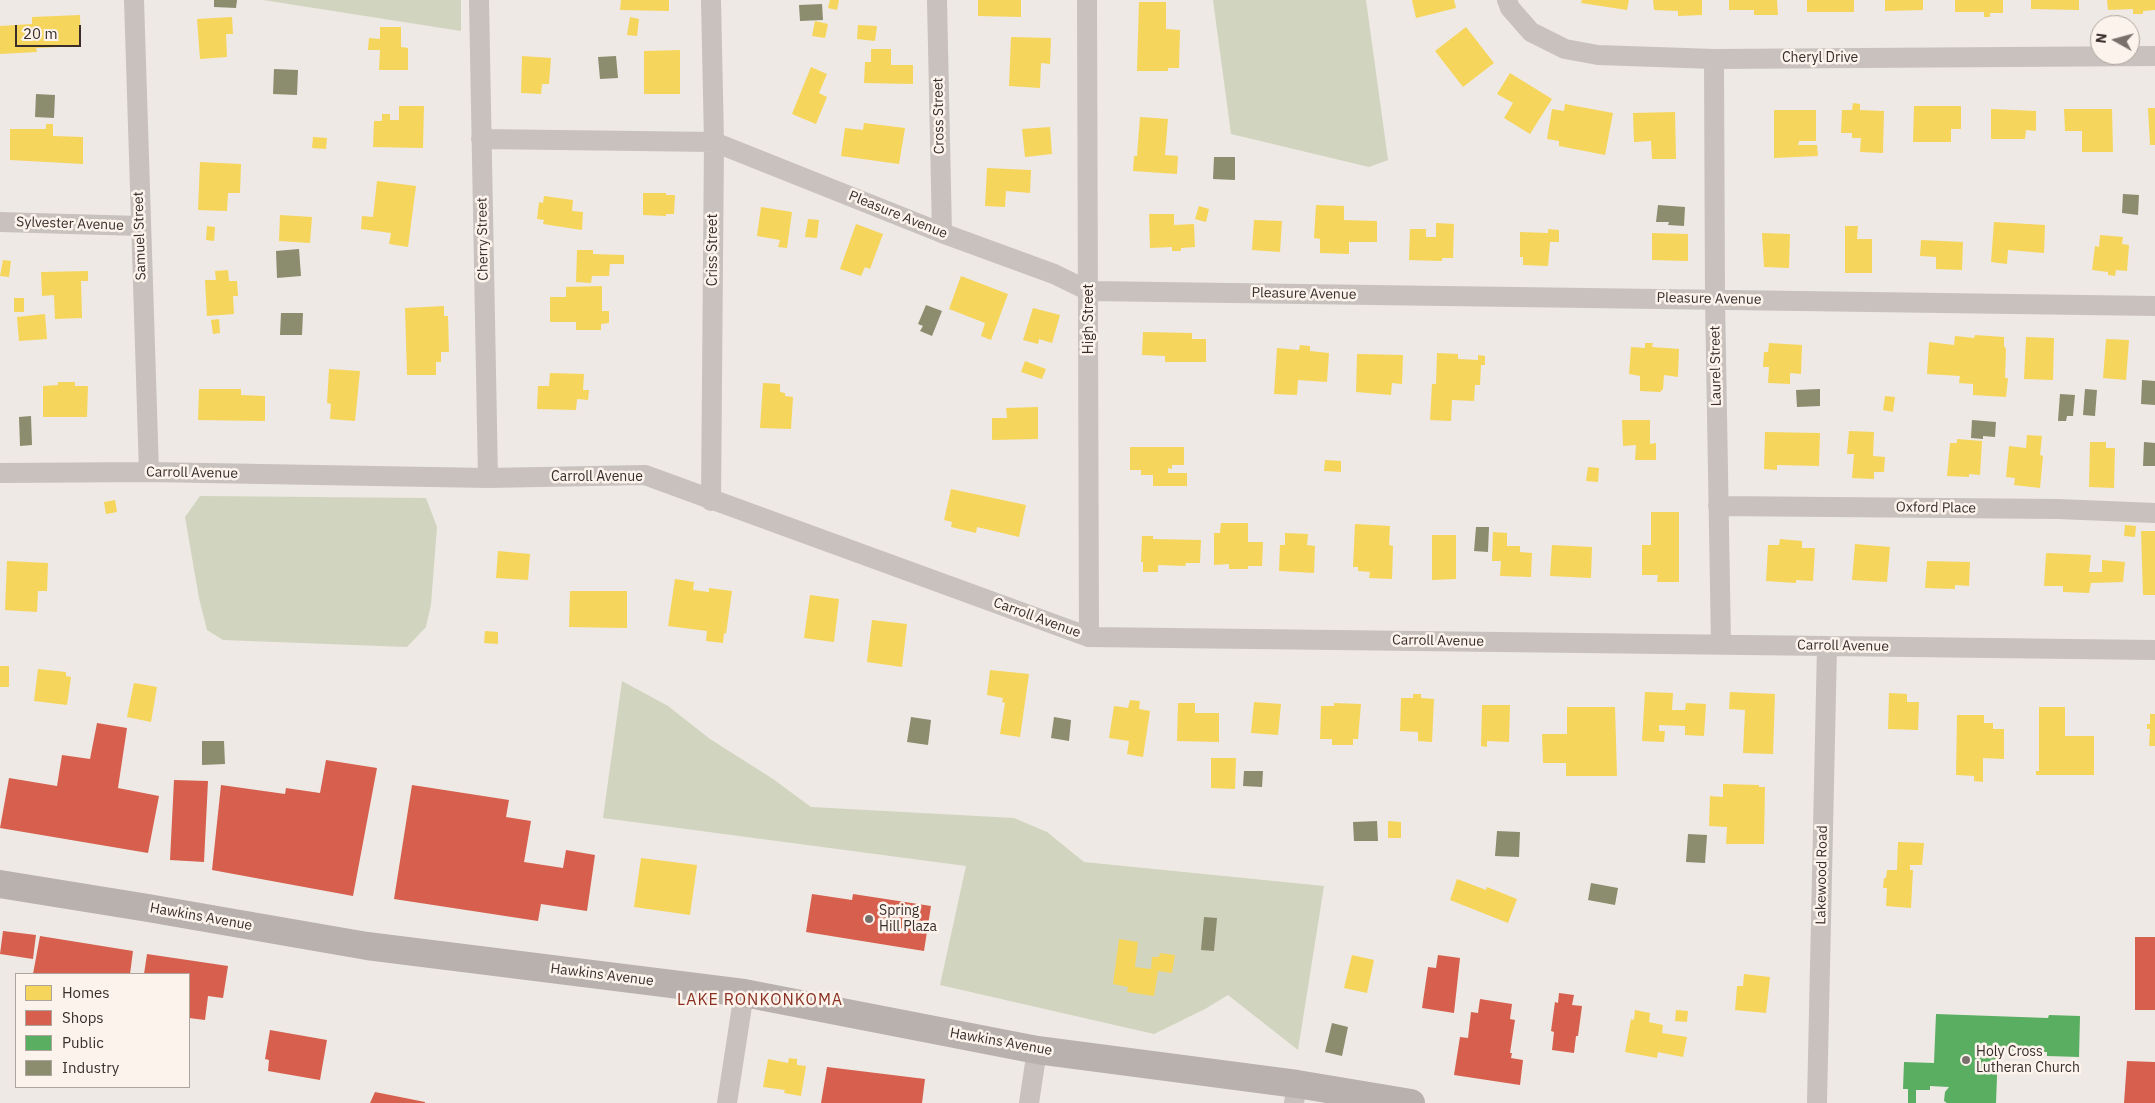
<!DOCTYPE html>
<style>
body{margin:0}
#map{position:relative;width:2155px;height:1103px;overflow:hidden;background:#eee9e4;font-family:"IBM Plex Sans",sans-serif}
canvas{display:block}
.legend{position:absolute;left:15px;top:973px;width:175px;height:115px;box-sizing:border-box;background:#fbf3ec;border:1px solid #aea49e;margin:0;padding:6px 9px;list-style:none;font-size:15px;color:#3a2d2a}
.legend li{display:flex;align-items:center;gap:10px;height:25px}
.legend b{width:25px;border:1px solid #aea49e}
.north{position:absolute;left:2090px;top:15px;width:50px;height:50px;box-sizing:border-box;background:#fbf3ec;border:1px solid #aea49e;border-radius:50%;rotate:277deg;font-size:14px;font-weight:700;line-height:20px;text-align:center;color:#3a2d2a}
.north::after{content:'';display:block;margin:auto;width:18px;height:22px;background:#796f6b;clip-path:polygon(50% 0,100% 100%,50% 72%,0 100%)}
.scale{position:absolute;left:15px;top:25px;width:66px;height:22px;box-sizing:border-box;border:2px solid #3a2d2a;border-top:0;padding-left:6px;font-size:15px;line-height:18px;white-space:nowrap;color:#3a2d2a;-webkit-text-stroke:4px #fbf3ec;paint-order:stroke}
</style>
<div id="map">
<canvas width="2155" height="1103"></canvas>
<ul class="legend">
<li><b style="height:14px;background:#f6d55c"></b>Homes</li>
<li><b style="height:14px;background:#d6604d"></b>Shops</li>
<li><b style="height:14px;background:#5aae61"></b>Public</li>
<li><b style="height:14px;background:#8c8c6e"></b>Industry</li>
</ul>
<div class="north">N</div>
<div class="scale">20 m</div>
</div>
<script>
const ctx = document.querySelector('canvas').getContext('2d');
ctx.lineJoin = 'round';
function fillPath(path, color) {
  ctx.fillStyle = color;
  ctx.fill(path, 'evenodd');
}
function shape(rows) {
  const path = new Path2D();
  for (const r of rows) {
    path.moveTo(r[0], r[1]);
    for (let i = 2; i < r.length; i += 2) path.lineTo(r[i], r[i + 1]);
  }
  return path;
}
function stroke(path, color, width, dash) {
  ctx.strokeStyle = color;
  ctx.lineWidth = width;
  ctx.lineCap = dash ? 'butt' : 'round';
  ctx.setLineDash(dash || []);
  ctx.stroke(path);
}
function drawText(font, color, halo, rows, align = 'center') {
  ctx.font = font + ' "IBM Plex Sans",sans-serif';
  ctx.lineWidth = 5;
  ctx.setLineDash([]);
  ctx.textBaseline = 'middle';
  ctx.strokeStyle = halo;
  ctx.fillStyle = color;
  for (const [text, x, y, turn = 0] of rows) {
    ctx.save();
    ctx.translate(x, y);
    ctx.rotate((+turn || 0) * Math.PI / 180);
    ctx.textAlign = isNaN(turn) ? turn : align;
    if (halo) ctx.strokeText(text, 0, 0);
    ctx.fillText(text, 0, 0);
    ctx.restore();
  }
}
const green = shape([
 [263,0,461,0,461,31],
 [1213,0,1366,0,1388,160,1369,167,1231,134],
 [200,496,426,498,437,527,431,604,426,627,407,647,223,640,207,630,199,598,185,517],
 [622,681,668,706,710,739,773,779,811,807,1014,818,1047,832,1084,862,1324,886,1298,1050,1228,995,1205,1009,1154,1034,940,985,966,866,603,818]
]);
const homes = shape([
 [621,0,669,0,669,11,620,10],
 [830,0,839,0,837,10,828,8],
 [978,0,1021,0,1021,17,978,16],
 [1412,0,1454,0,1456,8,1416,18],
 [1582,0,1629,0,1627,10,1581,3],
 [1653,0,1702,0,1702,15,1678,16,1678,11,1654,10],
 [1729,0,1777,0,1778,15,1754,15,1754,10,1729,10],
 [1807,0,1854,0,1854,12,1807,12],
 [1885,0,1923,0,1923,10,1885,11],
 [1955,0,2003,0,2003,13,1990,13,1990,17,1984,17,1984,12,1955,12],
 [2031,0,2079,0,2079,10,2031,9],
 [2107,0,2155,0,2155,10,2143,11,2143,14,2133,14,2133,9,2108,10],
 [1139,2,1166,2,1166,29,1180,30,1179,68,1168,68,1168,71,1137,71],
 [80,15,81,46,36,48,37,52,0,54,0,26,32,24,32,17],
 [232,17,233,34,226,34,227,57,200,59,197,19],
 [630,17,639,19,637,36,627,35],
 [815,21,828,24,825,38,812,36],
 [858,25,877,26,875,41,857,39],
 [380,27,401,27,401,47,408,48,408,70,379,70,380,50,368,50,369,38,380,39],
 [1466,27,1494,63,1463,87,1435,51],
 [1011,37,1051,38,1050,64,1041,63,1040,88,1009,86],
 [871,49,891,49,891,65,913,65,913,84,864,83,865,62,871,62],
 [680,50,680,94,644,94,644,51],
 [522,56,551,58,549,84,542,84,541,94,521,93],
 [811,67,827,74,819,93,827,97,816,124,792,114],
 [1510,73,1552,99,1530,134,1504,118,1513,103,1497,94],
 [1853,103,1860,104,1860,110,1884,111,1883,153,1860,152,1861,138,1852,138,1852,133,1841,133,1842,110,1852,110],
 [1565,104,1613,113,1605,155,1559,146,1559,141,1547,139,1552,109,1564,111],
 [399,106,424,106,423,148,373,147,374,121,382,121,382,114,390,114,390,120,399,120],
 [1914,106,1961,106,1961,129,1951,129,1951,142,1913,142],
 [2148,108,2155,108,2155,145,2150,145],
 [1991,109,2036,111,2036,131,2026,130,2025,139,1991,139],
 [2064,109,2112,109,2113,152,2082,152,2082,131,2065,131],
 [1774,110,1816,110,1816,141,1799,141,1798,145,1817,145,1818,156,1774,158],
 [1675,112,1676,159,1652,159,1651,141,1634,142,1633,113],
 [1140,117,1168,119,1165,155,1178,156,1177,174,1133,171,1134,156,1137,156],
 [864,123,905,128,899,164,841,156,845,128,863,130],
 [46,124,53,124,53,136,83,137,83,164,10,160,10,129,46,129],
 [1050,127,1052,154,1025,157,1022,129],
 [313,137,327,138,326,149,312,148],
 [200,162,241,164,240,193,228,193,227,211,198,210],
 [987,168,1031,170,1030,193,1006,191,1005,207,985,206],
 [377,181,416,186,408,247,389,244,391,233,361,229,362,216,373,217],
 [643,193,666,193,666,195,675,195,674,214,666,214,666,216,643,215],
 [544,196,573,200,572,211,583,212,582,230,543,224,544,220,537,219,539,202,543,203],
 [1316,205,1344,206,1344,220,1377,221,1377,242,1349,242,1349,254,1320,253,1320,239,1314,238],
 [1199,206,1209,209,1206,222,1195,219],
 [761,207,792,212,787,248,778,247,780,240,757,236],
 [1149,214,1174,214,1174,225,1194,224,1195,247,1181,248,1181,251,1172,251,1172,247,1150,248],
 [280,215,312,217,310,243,279,241],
 [808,219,819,220,817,238,805,237],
 [1254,220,1282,221,1280,252,1252,250],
 [1994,222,2045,225,2044,253,2008,250,2007,264,1991,262],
 [1436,223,1454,224,1453,258,1442,258,1442,261,1409,260,1410,229,1426,229,1426,237,1436,237],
 [856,224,883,234,870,269,865,267,861,276,840,269],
 [207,226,215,227,214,241,206,240],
 [1845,226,1858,226,1857,239,1872,239,1872,273,1845,273],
 [1548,229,1559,230,1559,242,1550,242,1548,266,1523,265,1523,257,1520,257,1520,232,1548,233],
 [1652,233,1688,234,1688,261,1652,260],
 [1762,233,1790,234,1789,268,1764,267],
 [2100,235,2123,237,2122,244,2129,245,2127,271,2116,270,2115,276,2108,275,2108,272,2092,270,2095,246,2099,247],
 [1921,240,1963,242,1962,270,1936,269,1936,257,1920,256],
 [577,250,593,250,593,254,624,255,624,264,610,264,609,276,592,276,591,283,576,282],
 [3,260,11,261,9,277,0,276],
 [228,270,229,281,237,281,238,296,233,296,234,314,207,316,205,280,216,280,215,271],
 [88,271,88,281,81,281,82,318,55,319,54,295,42,296,41,272],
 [961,276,1008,294,991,340,981,336,985,323,949,309],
 [602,286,602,311,609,311,609,323,601,324,601,330,576,330,576,322,550,322,550,297,566,297,566,287],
 [14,298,24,298,24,312,14,312],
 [444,306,444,316,448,316,449,352,441,352,441,362,436,362,436,375,407,375,405,308],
 [1033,308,1060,315,1052,343,1039,339,1038,344,1023,340],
 [45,314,47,339,19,341,17,317],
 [219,319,220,333,213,334,211,320],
 [1143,332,1192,333,1192,339,1206,339,1206,362,1165,362,1165,356,1142,355],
 [1975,335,2004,337,2004,346,2006,349,2005,378,2008,378,2006,397,1973,395,1973,384,1959,383,1960,376,1927,374,1929,342,1954,345,1955,336,1974,338],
 [2026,337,2054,338,2053,380,2024,379],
 [2106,339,2129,340,2126,380,2103,378],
 [1645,343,1653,343,1652,347,1679,349,1678,377,1664,375,1663,389,1660,392,1640,391,1640,376,1629,374,1631,347,1645,348],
 [1769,343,1802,345,1801,374,1790,373,1790,384,1768,383,1769,367,1763,367,1764,352,1768,352],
 [1300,345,1310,346,1310,351,1329,353,1327,382,1298,380,1297,395,1274,394,1277,348,1299,350],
 [1437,353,1458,354,1458,359,1478,360,1478,355,1485,356,1485,365,1481,365,1480,385,1475,385,1474,401,1452,400,1451,421,1430,420,1432,384,1436,384],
 [1357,354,1403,355,1402,384,1392,383,1391,395,1356,392],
 [1025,361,1046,369,1042,379,1021,372],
 [329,369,360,371,355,421,330,419,331,404,327,403],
 [550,373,584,374,583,390,589,390,588,400,577,399,576,410,537,409,538,386,549,386],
 [58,382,75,382,75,386,88,386,87,417,43,417,43,386,58,385],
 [763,383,780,384,780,392,785,393,785,396,793,397,791,429,760,428],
 [199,389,241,389,241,395,265,396,265,421,198,420],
 [1885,396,1895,397,1893,412,1883,410],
 [1038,407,1038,439,992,440,992,418,1007,418,1006,408],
 [1622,420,1650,420,1650,444,1656,443,1656,460,1635,460,1636,445,1623,446],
 [1849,431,1874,432,1873,456,1885,457,1884,472,1874,472,1874,479,1852,478,1854,454,1847,454],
 [1765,432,1820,433,1819,466,1777,465,1777,470,1764,469],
 [2027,435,2042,436,2040,455,2043,456,2040,488,2014,485,2015,478,2006,477,2009,446,2026,448],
 [1957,439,1982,441,1980,475,1969,474,1969,477,1947,476,1950,443,1957,443],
 [2090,442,2106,442,2106,448,2115,448,2114,488,2089,487],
 [1130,447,1184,447,1184,465,1172,465,1172,469,1168,468,1168,473,1187,473,1187,486,1153,486,1153,475,1141,475,1141,470,1130,470],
 [1325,460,1341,461,1341,472,1324,471],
 [1588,467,1599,468,1598,482,1586,481],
 [951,489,1026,505,1019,537,977,527,976,533,951,527,952,522,944,520],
 [115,500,117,512,106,514,104,502],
 [1651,512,1679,512,1679,582,1657,582,1658,575,1642,575,1642,545,1651,545],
 [1221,523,1248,523,1248,542,1263,542,1262,566,1248,566,1248,569,1229,569,1229,564,1214,565,1214,533,1220,533],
 [1355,524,1390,526,1389,545,1393,546,1392,579,1369,578,1370,572,1358,571,1358,567,1353,567],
 [2125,525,2136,526,2135,537,2124,536],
 [2141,531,2155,531,2155,595,2143,595],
 [1493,532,1507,533,1507,546,1520,546,1520,552,1532,553,1531,577,1500,576,1501,561,1492,561],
 [1285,533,1308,534,1307,545,1315,546,1314,573,1279,571,1280,545,1285,545],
 [1432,535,1456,535,1456,579,1432,580],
 [1142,536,1153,536,1153,539,1201,540,1200,563,1186,563,1185,566,1158,565,1158,572,1143,572,1143,562,1141,562],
 [1780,539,1802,541,1802,548,1815,548,1813,581,1796,580,1796,583,1766,581,1768,545,1779,545],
 [1855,544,1890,547,1887,582,1852,580],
 [1552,545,1592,547,1591,578,1550,576],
 [498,551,530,554,528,580,496,578],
 [2047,553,2091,555,2089,572,2102,572,2102,560,2125,562,2123,582,2091,583,2089,593,2063,592,2063,586,2044,586,2046,554],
 [7,561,48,563,47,591,38,591,37,612,5,610],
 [1927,561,1970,562,1969,586,1955,585,1955,589,1925,588],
 [675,579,694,582,693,590,709,592,709,588,732,591,726,634,724,633,723,643,706,641,707,631,668,626],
 [570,591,627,591,627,628,569,627],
 [810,595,839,599,834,642,804,638],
 [872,620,907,624,902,667,867,662],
 [485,631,498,632,498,644,484,643],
 [0,666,9,666,9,687,0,687],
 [38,669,66,672,66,676,71,677,67,705,34,701],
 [990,670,1029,674,1020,737,1000,734,1005,703,1002,702,1003,698,987,695],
 [134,683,157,687,151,722,127,717],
 [1645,692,1673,693,1672,710,1685,710,1686,703,1706,704,1704,736,1685,735,1685,726,1659,725,1659,731,1665,731,1664,742,1642,741],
 [1730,692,1775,694,1773,754,1743,753,1745,710,1729,709],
 [1889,693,1907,694,1907,702,1919,702,1918,730,1888,729],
 [1413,694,1421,694,1421,698,1434,699,1432,742,1418,741,1418,732,1400,731,1401,698,1413,698],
 [1130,700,1140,701,1139,709,1150,711,1143,757,1127,754,1129,741,1109,738,1114,706,1128,708],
 [1254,702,1281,704,1278,735,1251,733],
 [1178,703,1195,703,1195,713,1219,713,1219,742,1177,741],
 [1334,703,1361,704,1358,739,1353,739,1353,745,1332,745,1332,739,1320,739,1321,706,1334,706],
 [1482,705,1510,705,1509,742,1487,741,1487,747,1481,746],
 [1567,707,1615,707,1617,776,1566,776,1566,763,1543,763,1542,734,1567,734],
 [2039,707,2065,707,2065,736,2094,736,2094,775,2036,775,2036,771,2039,771],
 [2150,714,2155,714,2155,746,2149,746,2150,729,2147,729,2147,724,2150,724],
 [1957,715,1984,715,1984,723,1993,723,1993,729,2004,729,2004,759,1983,758,1983,782,1974,781,1974,776,1956,775],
 [1211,758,1236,758,1235,789,1211,788],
 [1723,784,1759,785,1759,787,1765,787,1764,844,1726,844,1727,827,1709,826,1710,796,1723,797],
 [1388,821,1401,822,1401,838,1388,838],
 [1898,842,1924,843,1922,865,1910,865,1910,870,1913,870,1911,908,1886,906,1887,888,1883,888,1884,878,1886,878,1887,870,1897,870],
 [641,858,697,865,690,915,634,907],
 [1457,879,1486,890,1487,887,1517,899,1508,923,1450,900],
 [1119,939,1138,942,1135,967,1151,969,1152,957,1159,957,1160,953,1175,955,1172,973,1158,971,1154,996,1127,992,1128,987,1113,984],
 [1352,955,1374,960,1367,993,1344,988],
 [1744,974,1770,977,1766,1013,1735,1010,1737,986,1743,986],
 [1635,1010,1650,1013,1649,1022,1663,1025,1662,1033,1687,1037,1683,1057,1658,1052,1657,1058,1625,1052,1631,1019,1634,1020],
 [1676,1010,1688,1011,1687,1022,1675,1021],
 [789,1058,797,1059,797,1065,806,1066,801,1096,784,1093,785,1090,763,1087,768,1059,788,1063]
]);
const shops = shape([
 [97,723,127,728,118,788,159,796,148,853,0,828,9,778,57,786,62,755,90,759],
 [326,760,377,768,353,896,212,870,221,785,285,794,286,788,320,793],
 [174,780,208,781,204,862,170,860],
 [412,785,509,800,506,817,531,821,524,862,563,868,566,850,595,855,587,911,541,904,538,921,394,899],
 [812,894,852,900,853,894,931,906,924,951,806,932],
 [3,931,36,935,33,959,0,954],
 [40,936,133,951,130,974,33,974],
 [2135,937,2155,937,2155,1010,2135,1010],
 [147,954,228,966,223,998,208,996,205,1020,189,1018,189,974,144,974],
 [1438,955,1460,958,1454,1013,1422,1008,1428,967,1436,968],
 [1559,993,1574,995,1572,1005,1582,1006,1578,1036,1576,1036,1574,1053,1552,1050,1554,1032,1551,1031,1555,1002,1558,1003],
 [1480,999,1512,1004,1510,1019,1515,1020,1510,1053,1512,1053,1511,1058,1523,1060,1520,1085,1454,1075,1460,1037,1468,1038,1471,1012,1478,1013],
 [270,1030,327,1040,320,1080,268,1071,269,1060,265,1059],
 [2127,1061,2155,1062,2155,1103,2124,1103],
 [827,1067,925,1079,922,1103,821,1103],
 [375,1092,425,1102,425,1103,370,1103]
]);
const public = shape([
 [1936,1014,2048,1018,2049,1015,2080,1016,2079,1057,2047,1056,2047,1052,1998,1050,1996,1103,1947,1103,1944,1101,1945,1092,1949,1087,1930,1086,1930,1090,1916,1090,1916,1103,1908,1103,1908,1089,1903,1089,1904,1062,1934,1063]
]);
const industry = shape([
 [214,0,237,0,236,8,214,7],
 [822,4,823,20,800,21,799,5],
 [616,56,618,78,600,79,598,57],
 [274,69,298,70,297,95,273,94],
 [36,94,55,95,54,118,35,117],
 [1214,157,1235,157,1235,180,1213,179],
 [2123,194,2139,195,2138,215,2122,213],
 [1658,205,1685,207,1684,226,1668,225,1669,222,1656,222],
 [299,249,301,276,277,278,276,251],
 [926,305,942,311,932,336,920,331,923,326,918,324],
 [281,313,303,313,302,335,280,335],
 [2142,380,2155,381,2155,405,2141,404],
 [1820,389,1820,406,1797,407,1796,390],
 [2085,389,2097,390,2095,416,2083,415],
 [2060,394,2075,395,2073,416,2067,416,2066,421,2058,421],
 [31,416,32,445,20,446,19,417],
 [1972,420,1996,422,1995,437,1983,436,1983,439,1971,438],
 [2144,442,2155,443,2155,466,2143,466],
 [1476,527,1489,527,1488,552,1474,551],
 [911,717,931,720,928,745,907,742],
 [1054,717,1071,720,1069,741,1051,738],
 [202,741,224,741,225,764,202,765],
 [1244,771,1263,771,1262,787,1243,786],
 [1377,821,1378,841,1354,841,1353,822],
 [1497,831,1520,832,1519,857,1495,856],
 [1688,834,1707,835,1705,863,1686,862],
 [1591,883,1618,888,1615,905,1588,900],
 [1204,917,1217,918,1214,951,1201,950],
 [1332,1023,1348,1027,1342,1056,1325,1052]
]);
const street = shape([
 [134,0,149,472],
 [479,0,488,478],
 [711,0,714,142,711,501],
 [937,0,942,233],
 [1087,0,1089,637],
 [1507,0,1510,8,1531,32,1565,49,1598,55,1714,59,2155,56],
 [1714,59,1715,299,1721,644],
 [481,139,714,142,942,233,1054,274,1089,291,2155,306],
 [0,222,140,226],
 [0,473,149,472,488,478,645,475,1089,637,2155,650],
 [1718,506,2058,509,2155,513],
 [727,1103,744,993],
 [1029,1103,1037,1050],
 [1294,1103,1297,1084],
 [1817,1103,1827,646]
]);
const secondary = shape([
 [0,884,148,908,367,946,744,993,1037,1050,1297,1084,1411,1103]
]);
const markers = [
 [869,919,5,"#796f6b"],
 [1966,1060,5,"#796f6b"]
];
const streetNames = [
 ["Cheryl Drive",1820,58],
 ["Cross Street",939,116,-91],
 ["Pleasure Avenue",898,215,22],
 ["Sylvester Avenue",70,224,2],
 ["Samuel Street",140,236,-92],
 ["Cherry Street",483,239,-91],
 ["Criss Street",713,250,-90],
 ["Pleasure Avenue",1304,294,1],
 ["Pleasure Avenue",1709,299,1],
 ["High Street",1089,319,-90],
 ["Laurel Street",1716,366,-91],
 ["Carroll Avenue",192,473,1],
 ["Carroll Avenue",597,477],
 ["Oxford Place",1936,508,1],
 ["Carroll Avenue",1037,618,20],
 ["Carroll Avenue",1438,641,1],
 ["Carroll Avenue",1843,646,1],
 ["Lakewood Road",1822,875,-89],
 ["Hawkins Avenue",201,917,10],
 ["Hawkins Avenue",602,975,7],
 ["Hawkins Avenue",1001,1042,10]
];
const poiNames = [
 ["Spring",879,911],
 ["Hill Plaza",879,927],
 ["Holy Cross",1976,1052],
 ["Lutheran Church",1976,1068]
];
const quarterNames = [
 ["LAKE RONKONKOMA",760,1000]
];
fillPath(green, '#d1d4be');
fillPath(homes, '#f6d55c');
fillPath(shops, '#d6604d');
fillPath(public, '#5aae61');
fillPath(industry, '#8c8c6e');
stroke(street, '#c8c1bd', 20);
stroke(secondary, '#b8b1ad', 28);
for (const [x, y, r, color] of markers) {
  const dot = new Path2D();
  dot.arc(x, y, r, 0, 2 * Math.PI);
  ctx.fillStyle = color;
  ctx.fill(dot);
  stroke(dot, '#fbf3ec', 2);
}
drawText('14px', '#3a2d2a', '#fbf3ec', streetNames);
drawText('14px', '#3a2d2a', '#fbf3ec', poiNames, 'left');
ctx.letterSpacing = '1px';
drawText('16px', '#8a3022', '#fbf3ec', quarterNames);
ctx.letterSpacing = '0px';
</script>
